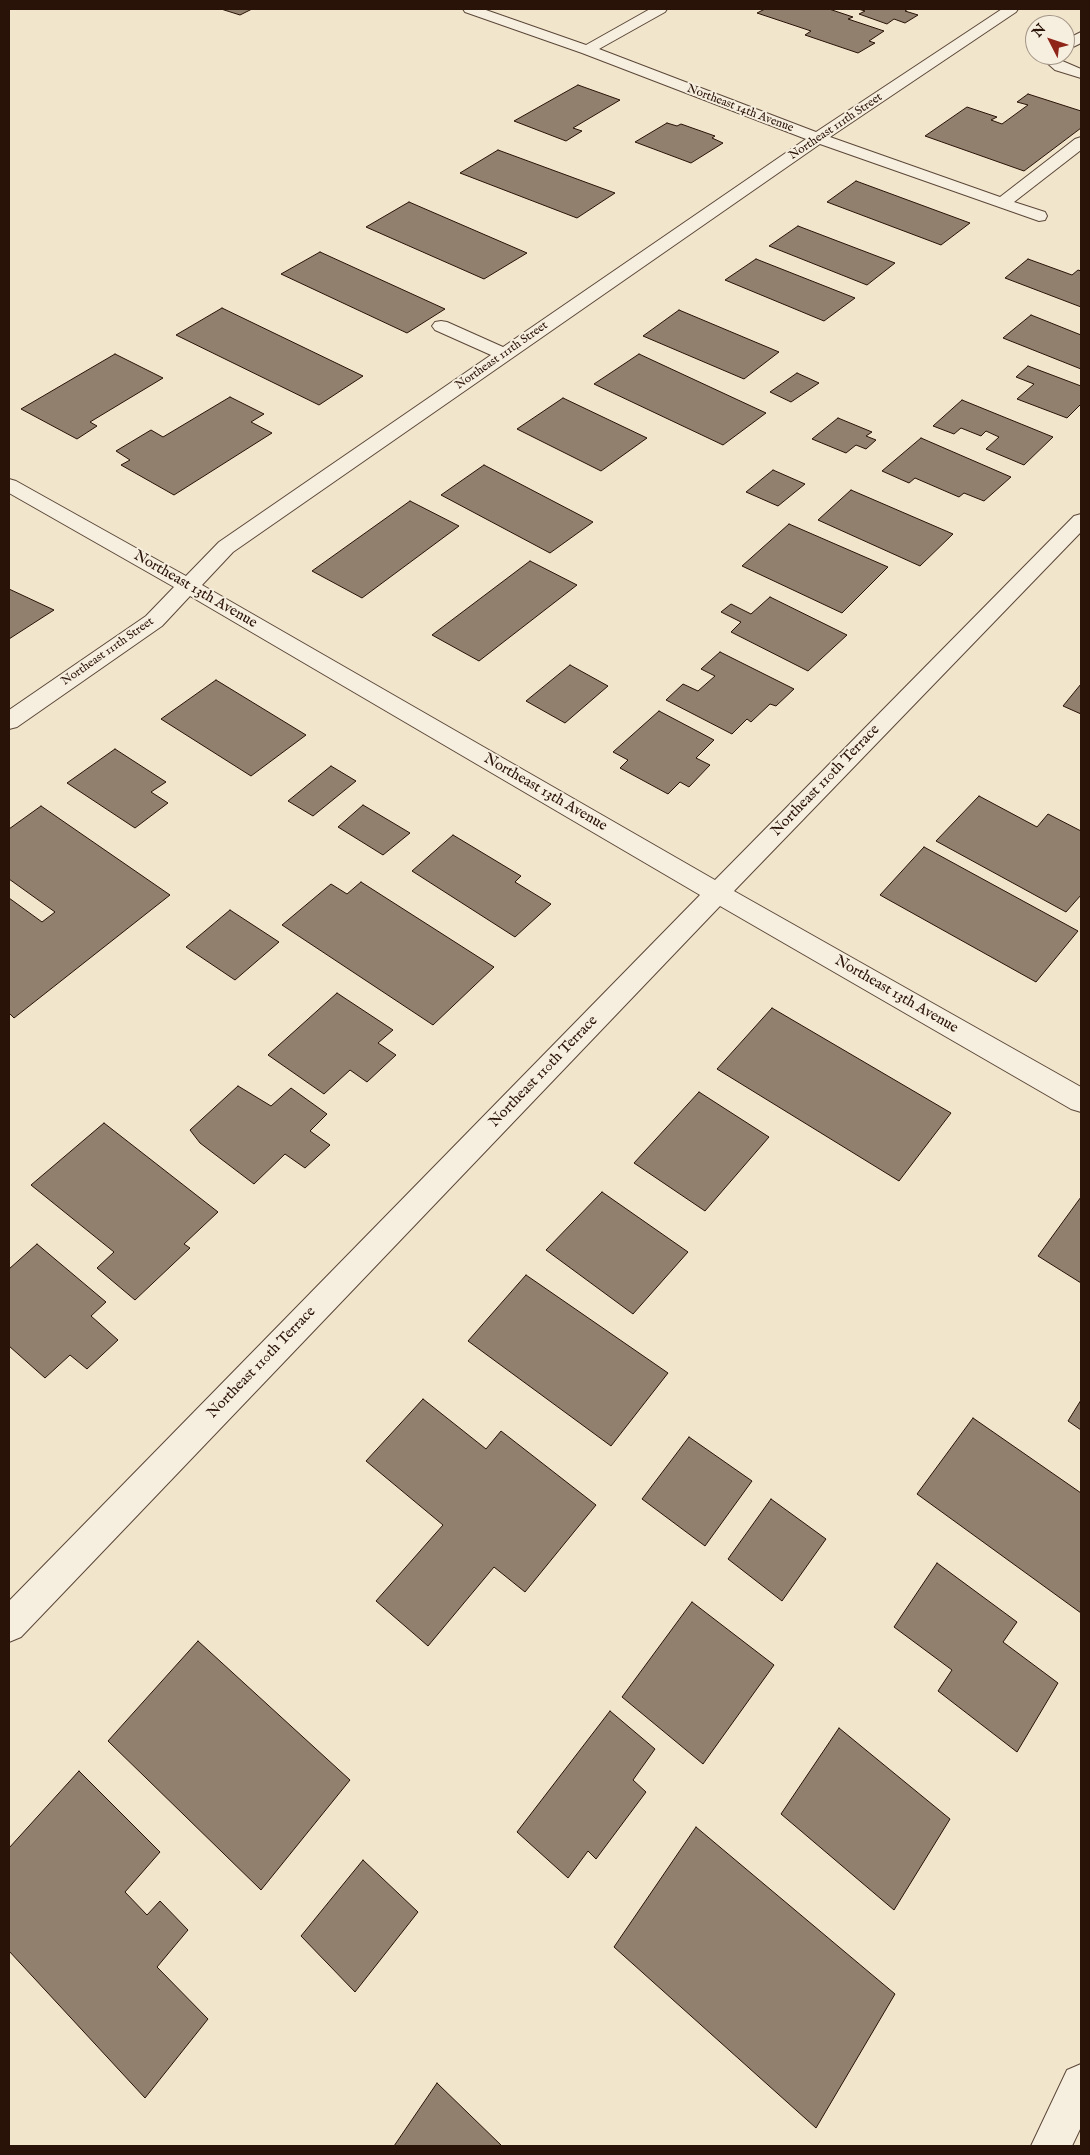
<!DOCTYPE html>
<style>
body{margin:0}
#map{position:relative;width:1090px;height:2155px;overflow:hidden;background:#f1e5cc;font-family:"IM FELL English",serif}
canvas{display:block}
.frame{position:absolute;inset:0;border:10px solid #291207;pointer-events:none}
.north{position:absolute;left:1025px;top:15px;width:50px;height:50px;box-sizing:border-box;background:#f6eede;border:1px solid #a49688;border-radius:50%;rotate:311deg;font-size:14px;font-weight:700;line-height:20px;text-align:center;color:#291207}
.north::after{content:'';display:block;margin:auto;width:18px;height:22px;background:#8f2418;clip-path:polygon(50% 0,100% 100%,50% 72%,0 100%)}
</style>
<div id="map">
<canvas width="1090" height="2155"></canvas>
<div class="frame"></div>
<div class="north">N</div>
</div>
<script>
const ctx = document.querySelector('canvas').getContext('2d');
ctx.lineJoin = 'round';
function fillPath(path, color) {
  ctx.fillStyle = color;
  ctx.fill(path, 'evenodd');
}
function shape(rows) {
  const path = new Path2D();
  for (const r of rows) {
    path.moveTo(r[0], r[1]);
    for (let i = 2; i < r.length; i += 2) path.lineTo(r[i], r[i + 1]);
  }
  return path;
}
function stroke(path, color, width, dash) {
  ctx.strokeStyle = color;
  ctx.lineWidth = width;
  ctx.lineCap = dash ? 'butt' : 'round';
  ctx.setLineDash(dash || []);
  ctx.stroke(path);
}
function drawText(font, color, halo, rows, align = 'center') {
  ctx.font = font + ' "IM FELL English",serif';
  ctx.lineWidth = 4;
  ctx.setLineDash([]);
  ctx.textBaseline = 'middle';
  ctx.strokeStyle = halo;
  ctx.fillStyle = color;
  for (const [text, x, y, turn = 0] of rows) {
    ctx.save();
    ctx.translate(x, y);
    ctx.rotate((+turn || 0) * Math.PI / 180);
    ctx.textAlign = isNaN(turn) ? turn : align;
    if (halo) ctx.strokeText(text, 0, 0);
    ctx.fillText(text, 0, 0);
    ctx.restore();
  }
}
const building = shape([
 [221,9,252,9,240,15,221,9],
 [765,9,829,9,853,17,848,19,884,31,869,41,875,43,858,53,805,35,811,31,757,13,765,9],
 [858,9,908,9,905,11,918,15,905,23,894,19,887,24,859,14,865,11,858,9],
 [578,85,620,100,573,128,582,131,566,141,514,121,578,85],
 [1028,94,1081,111,1081,128,1024,171,925,136,967,107,997,117,991,120,1002,124,1028,105,1017,102,1028,94],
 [667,123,677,126,681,124,715,136,712,138,723,143,691,163,635,142,667,123],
 [498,150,615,193,577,218,460,173,498,150],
 [856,181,970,223,941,245,827,202,856,181],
 [409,202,527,253,484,279,366,227,409,202],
 [798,226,895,263,867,285,769,246,798,226],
 [320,252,445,309,407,333,281,274,320,252],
 [756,259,855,298,824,321,725,280,756,259],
 [1028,259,1072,275,1078,270,1081,271,1081,307,1005,278,1028,259],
 [222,308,363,376,319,405,176,335,222,308],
 [679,310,779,352,744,379,643,336,679,310],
 [1031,315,1081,335,1081,369,1003,338,1031,315],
 [115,354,163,378,90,422,97,426,77,439,21,409,115,354],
 [639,354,766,413,723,445,594,384,639,354],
 [1028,366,1081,386,1081,404,1067,418,1017,399,1034,384,1016,377,1028,366],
 [797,373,819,383,791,402,770,392,797,373],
 [230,397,264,414,251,422,272,433,174,495,121,465,130,460,116,451,151,430,163,437,230,397],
 [563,398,647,438,601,471,517,429,563,398],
 [962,400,1053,437,1024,465,986,449,999,437,986,431,981,436,961,428,954,434,933,426,962,400],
 [838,418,872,432,866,436,876,440,866,449,856,445,846,453,812,439,838,418],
 [921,438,1011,477,984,501,964,493,959,497,915,478,909,483,882,471,921,438],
 [484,465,593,522,550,553,441,495,484,465],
 [773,470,805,484,778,506,746,492,773,470],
 [851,490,953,534,920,566,818,520,851,490],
 [410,501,459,526,362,598,312,571,410,501],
 [789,524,888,567,842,613,742,566,789,524],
 [530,561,577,585,479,661,432,635,530,561],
 [9,589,54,610,9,639,9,589],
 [770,597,847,635,808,671,731,632,741,622,721,612,731,604,751,614,770,597],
 [720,652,794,689,776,706,770,704,751,722,747,719,732,734,666,700,683,684,698,691,715,676,701,669,720,652],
 [570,665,608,686,565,723,526,701,570,665],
 [216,680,306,735,251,776,161,719,216,680],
 [1081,684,1081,714,1063,706,1081,684],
 [659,711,714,740,696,758,710,765,689,787,680,782,668,794,620,768,628,760,613,752,659,711],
 [115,749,166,782,151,792,168,803,135,828,67,783,115,749],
 [331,766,356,781,313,816,288,801,331,766],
 [979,796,1037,827,1048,814,1081,831,1081,895,1066,912,936,841,979,796],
 [363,805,410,833,383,855,338,827,363,805],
 [41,806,170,895,14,1018,9,1013,9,898,42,922,55,912,9,879,9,829,41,806],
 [453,835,521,876,515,882,551,904,515,937,412,871,453,835],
 [924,847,1078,931,1036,982,880,895,924,847],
 [361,882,494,967,433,1025,282,925,331,884,347,894,361,882],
 [230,910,279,942,235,980,186,947,230,910],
 [337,993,393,1030,378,1043,396,1055,367,1082,350,1070,324,1094,268,1055,337,993],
 [772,1008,951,1113,899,1181,717,1069,772,1008],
 [238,1086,271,1106,291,1088,327,1114,310,1131,330,1145,305,1168,285,1154,254,1184,200,1143,190,1130,238,1086],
 [699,1092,769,1137,705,1211,634,1163,699,1092],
 [104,1123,218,1212,184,1244,190,1248,135,1300,97,1268,114,1252,31,1185,104,1123],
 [602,1192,688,1252,633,1314,546,1250,602,1192],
 [1081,1197,1081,1283,1038,1256,1081,1197],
 [37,1244,106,1302,91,1316,118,1340,87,1369,70,1355,45,1378,9,1346,9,1269,37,1244],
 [526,1275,668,1373,611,1446,468,1341,526,1275],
 [423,1399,486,1449,501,1431,596,1505,525,1592,494,1567,428,1646,376,1601,443,1525,366,1461,423,1399],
 [1081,1400,1081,1430,1068,1421,1081,1400],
 [973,1418,1081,1493,1081,1613,917,1494,973,1418],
 [689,1437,752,1481,705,1546,642,1499,689,1437],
 [771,1499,826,1539,782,1601,728,1559,771,1499],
 [937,1563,1017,1622,1003,1642,1058,1683,1017,1752,938,1691,952,1670,894,1627,937,1563],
 [692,1602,774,1665,703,1764,622,1697,692,1602],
 [198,1641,350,1780,261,1890,108,1741,198,1641],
 [610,1711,655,1749,633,1780,646,1792,596,1859,588,1851,568,1878,517,1832,610,1711],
 [839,1728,950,1819,894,1910,781,1814,839,1728],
 [79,1771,160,1852,125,1892,147,1915,160,1901,188,1930,157,1967,208,2019,145,2098,9,1951,9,1848,79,1771],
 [696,1827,895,1994,816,2128,614,1947,696,1827],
 [363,1860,418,1912,355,1992,301,1936,363,1860],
 [437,2083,502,2146,394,2146,437,2083]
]);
const minor = shape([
 [463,9,483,9,586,45,650,9,667,9,665,12,599,49,816,132,1002,9,1018,9,1016,12,830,137,1000,197,1075,139,1081,137,1081,150,1014,202,1045,212,1047,216,1045,220,1039,221,820,144,233,552,202,585,715,880,1074,516,1081,514,1081,532,734,891,1081,1087,1081,1112,1071,1109,720,906,21,1637,9,1642,9,1601,700,895,190,596,162,626,17,727,9,729,9,710,146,616,174,587,9,493,9,479,16,481,186,576,219,542,491,355,435,330,432,326,435,322,441,321,447,322,503,347,806,139,582,53,465,12,463,9],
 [1081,32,1081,43,1065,51,1065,40,1081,32],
 [1046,55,1061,55,1060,60,1081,69,1081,78,1055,70,1046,62,1046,55],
 [1081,2064,1081,2127,1072,2146,1031,2146,1067,2070,1081,2064]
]);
const farStreetnames = [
 ["Northeast 14th Avenue",740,109,21],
 ["Northeast 111th Street",836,127,-34],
 ["Northeast 111th Street",502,356,-35],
 ["Northeast 111th Street",108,652,-35]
];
const streetNames = [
 ["Northeast 13th Avenue",195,590,30],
 ["Northeast 110th Terrace",826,781,-46],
 ["Northeast 13th Avenue",545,793,30],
 ["Northeast 13th Avenue",896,995,30],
 ["Northeast 110th Terrace",544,1072,-46],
 ["Northeast 110th Terrace",262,1363,-46]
];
fillPath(building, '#91806d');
stroke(building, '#291207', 1);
stroke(minor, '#5b4738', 2);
fillPath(minor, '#f6eede');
drawText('12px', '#291207', '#f6eede', farStreetnames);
drawText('15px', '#291207', '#f6eede', streetNames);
</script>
